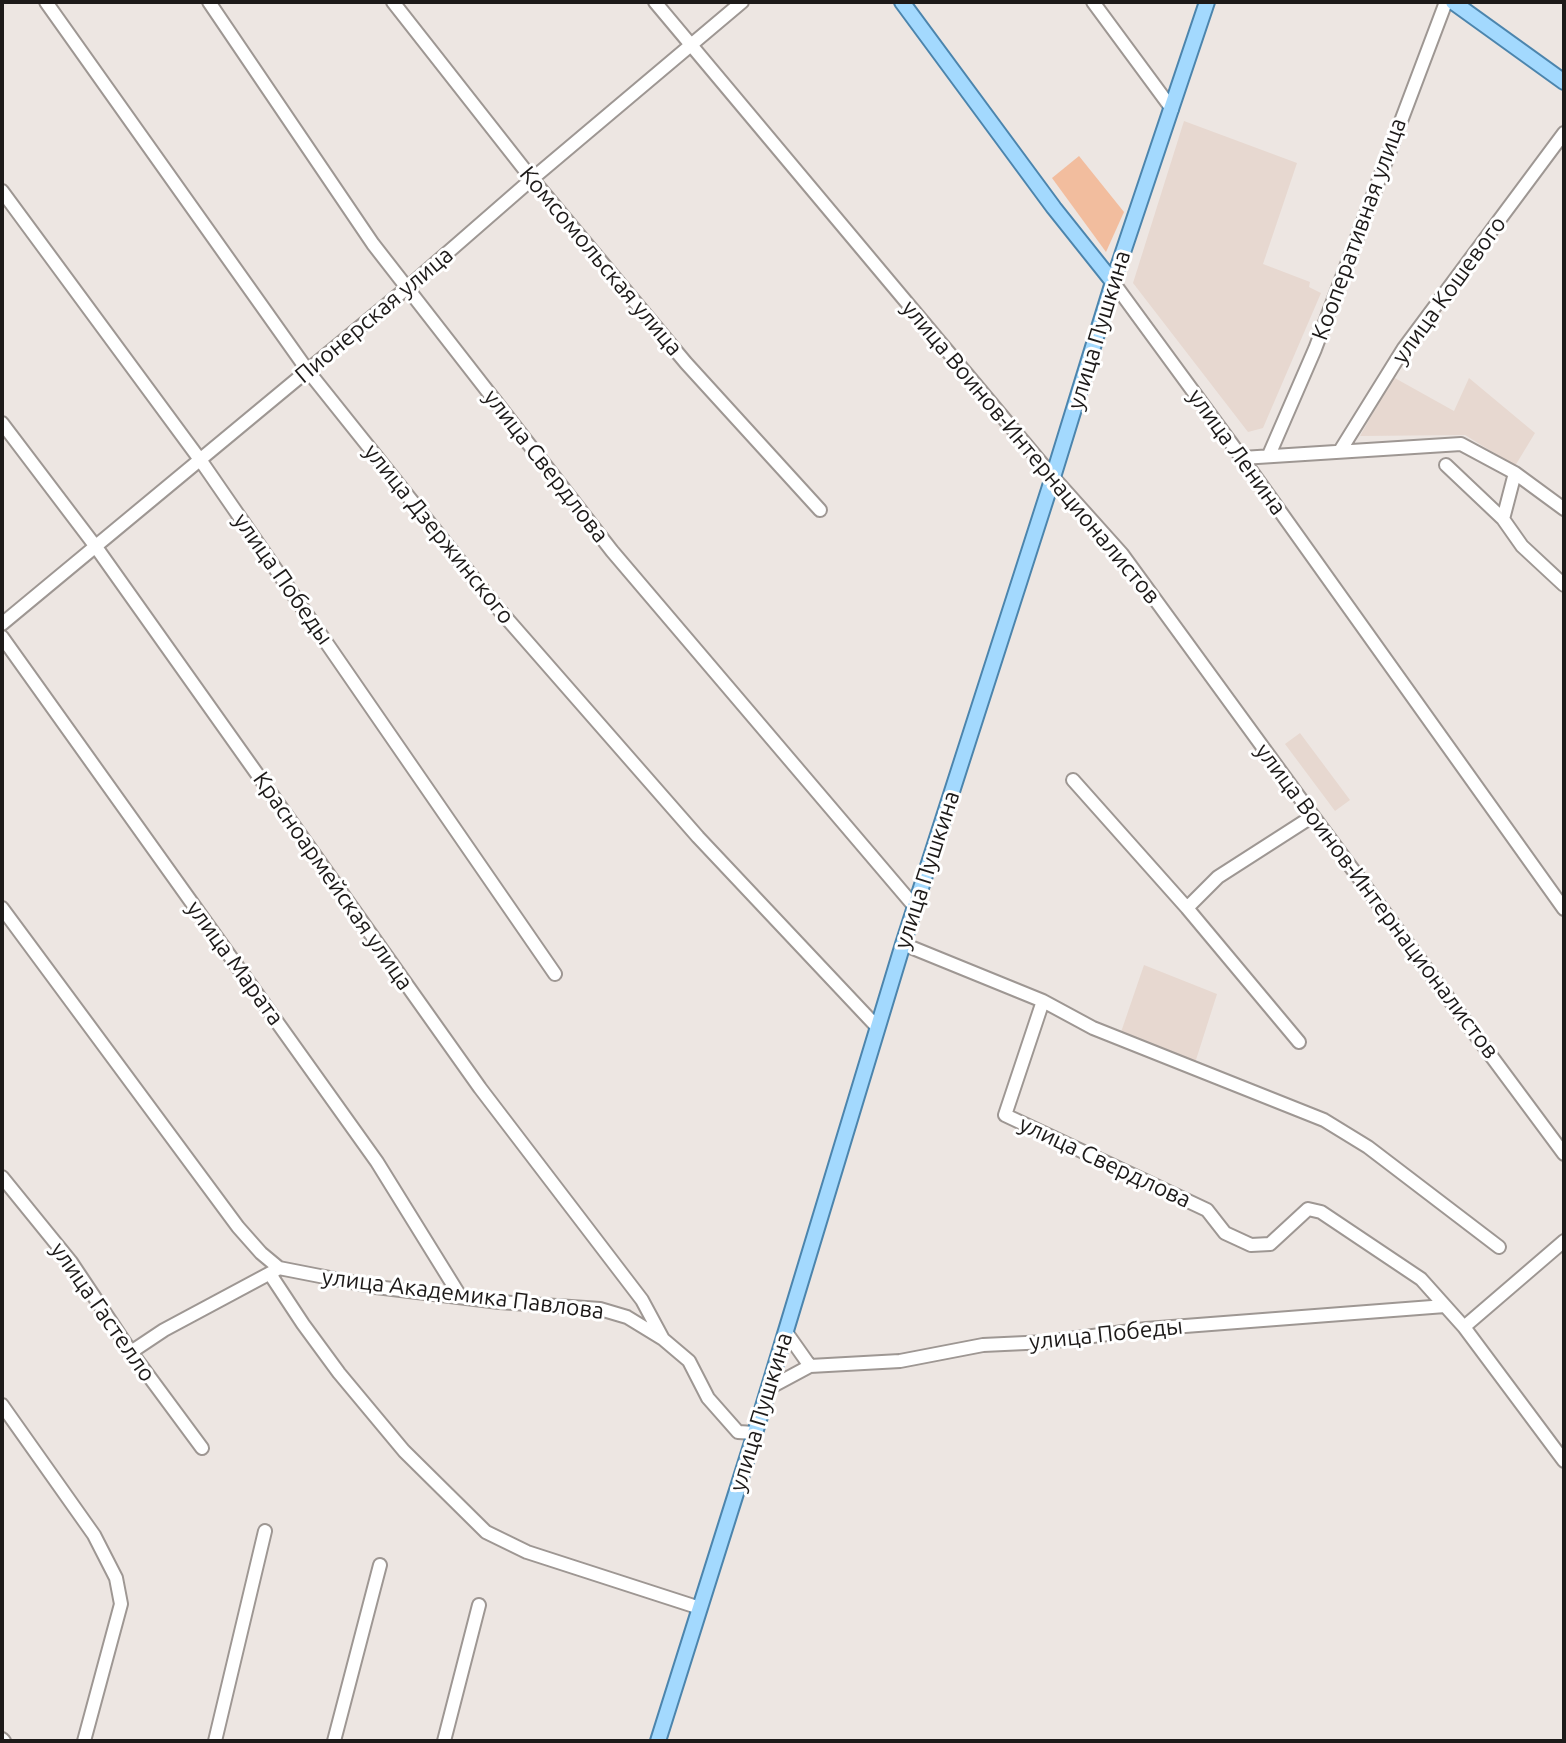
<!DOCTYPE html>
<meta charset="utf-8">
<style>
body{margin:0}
#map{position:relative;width:1566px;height:1743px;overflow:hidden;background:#ede6e2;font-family:Ubuntu,sans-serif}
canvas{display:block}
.frame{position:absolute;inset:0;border:4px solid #1d1a19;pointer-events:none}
</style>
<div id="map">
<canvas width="1566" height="1743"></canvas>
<div class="frame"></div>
</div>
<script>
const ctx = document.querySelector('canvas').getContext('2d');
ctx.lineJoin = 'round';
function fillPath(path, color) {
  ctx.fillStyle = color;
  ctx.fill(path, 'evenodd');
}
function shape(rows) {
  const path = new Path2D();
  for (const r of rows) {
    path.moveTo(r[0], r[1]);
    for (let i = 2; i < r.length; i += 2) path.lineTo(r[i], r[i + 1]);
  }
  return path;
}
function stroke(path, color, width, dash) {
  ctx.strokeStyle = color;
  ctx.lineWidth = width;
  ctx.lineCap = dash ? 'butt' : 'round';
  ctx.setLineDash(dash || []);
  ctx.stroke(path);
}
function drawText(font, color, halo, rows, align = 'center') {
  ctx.font = font + ' Ubuntu,sans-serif';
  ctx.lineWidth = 6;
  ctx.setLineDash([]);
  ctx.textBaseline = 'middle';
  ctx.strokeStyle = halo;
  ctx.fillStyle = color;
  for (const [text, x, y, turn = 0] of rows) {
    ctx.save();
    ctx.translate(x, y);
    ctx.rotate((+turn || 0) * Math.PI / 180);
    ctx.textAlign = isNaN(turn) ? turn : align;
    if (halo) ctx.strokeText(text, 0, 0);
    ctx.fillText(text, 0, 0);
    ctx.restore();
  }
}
const built = shape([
 [1184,121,1297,163,1263,264,1310,282,1309,287,1321,293,1263,428,1248,432,1133,283],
 [1393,377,1454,411,1469,378,1535,433,1515,466,1465,435,1360,436],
 [1300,733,1350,800,1335,811,1285,744],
 [1144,965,1217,994,1195,1063,1120,1035]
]);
const green = shape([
 [1079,156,1124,212,1106,252,1052,178]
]);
const minor = shape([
 [46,2,308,371,495,605,698,837,878,1028],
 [209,2,373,244,612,551,915,907],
 [393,2,532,179,686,363,820,510],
 [655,2,1053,477,1122,554,1313,816,1564,1154],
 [1093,2,1172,109],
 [2,191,201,461,555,974],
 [1113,282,1242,458,1564,909],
 [2,423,96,547,480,1088,642,1300,663,1339],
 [1340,451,1404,348,1564,133],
 [1269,455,1315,349,1446,2],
 [1242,458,1461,444,1515,473,1564,509],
 [1446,465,1503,519,1522,546,1564,585],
 [1503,519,1515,473],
 [2,624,407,288,532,179,742,2],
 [2,637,377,1162,460,1296],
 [1073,780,1187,908,1299,1042],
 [2,908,238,1227,261,1253,279,1268,376,1287,499,1302,600,1309,627,1317,663,1339,689,1361,708,1398,738,1432,755,1433],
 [1187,908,1218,877,1313,816],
 [903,944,1043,1001,1093,1028,1324,1120,1368,1147,1499,1247],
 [1043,1001,1005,1115,1207,1210,1225,1233,1251,1245,1270,1244,1308,1209,1321,1212,1421,1279,1464,1327],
 [2,1177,71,1262,131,1352,202,1448],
 [1564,1241,1464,1327,1564,1461],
 [270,1274,303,1324,339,1373,404,1451,486,1532,527,1552,700,1608],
 [786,1332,810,1366,900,1361,983,1345,1047,1342,1146,1329,1445,1306],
 [131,1352,164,1330,276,1270],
 [769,1388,810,1366],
 [2,1405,94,1535,116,1578,121,1604,84,1741],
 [2,1739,4,1741],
 [215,1741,265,1531],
 [334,1741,380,1565],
 [444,1741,479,1605]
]);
const major = shape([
 [902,2,1054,208,1113,282],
 [1453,2,1564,82],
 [658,1741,755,1433,903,944,1053,477,1113,282,1207,2]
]);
const streetNames = [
 ["Кооперативная улица",1359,229,-70],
 ["Комсомольская улица",601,261,50],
 ["улица Кошевого",1449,290,-54],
 ["Пионерская улица",374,315,-40],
 ["улица Пушкина",1099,330,-73],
 ["улица Воинов-Интернационалистов",1031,452,50],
 ["улица Ленина",1237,452,54],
 ["улица Свердлова",546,466,52],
 ["улица Дзержинского",439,534,51],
 ["улица Победы",283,579,55],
 ["улица Пушкина",927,870,-72],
 ["Красноармейская улица",333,881,55],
 ["улица Воинов-Интернационалистов",1377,901,53],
 ["улица Марата",235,963,54],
 ["улица Свердлова",1105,1162,25],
 ["улица Академика Павлова",463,1294,7],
 ["улица Гастелло",103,1312,55],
 ["улица Победы",1106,1334,-6],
 ["улица Пушкина",761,1412,-73]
];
fillPath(built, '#e7d8d0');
fillPath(green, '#f2bd9e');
stroke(minor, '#9e9793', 16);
stroke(major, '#4c85ad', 18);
stroke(minor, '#fff', 12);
stroke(major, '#a3d9fe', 14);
drawText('23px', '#1d1a19', '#fff', streetNames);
</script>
